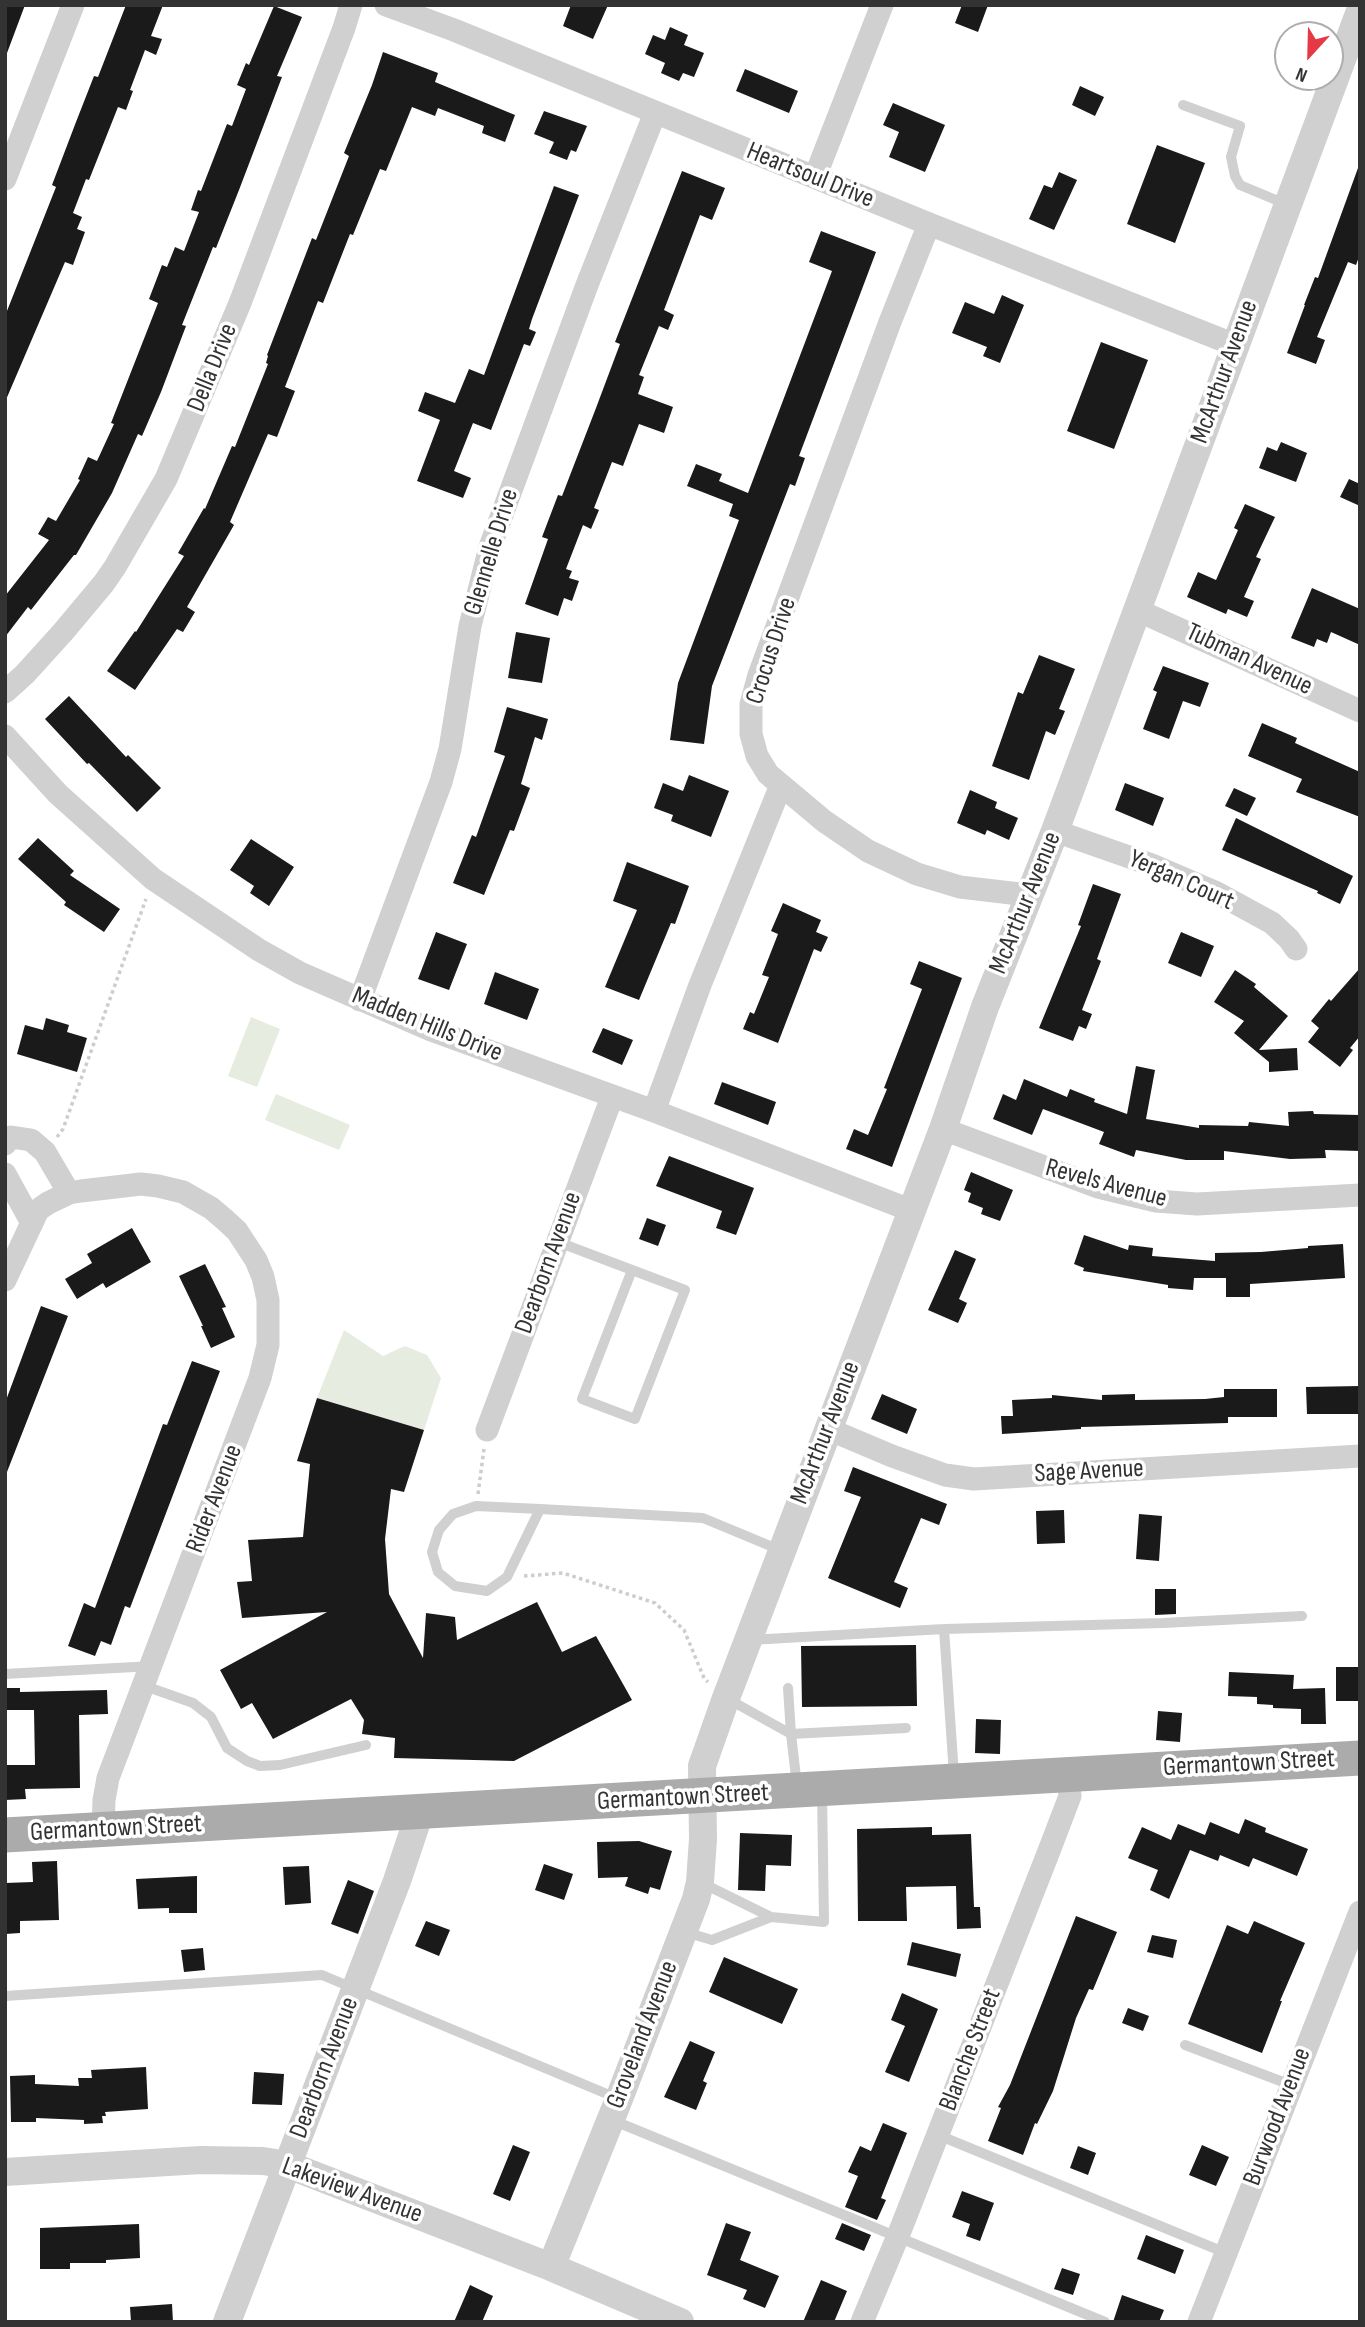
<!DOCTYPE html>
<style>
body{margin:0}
#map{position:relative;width:1365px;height:2327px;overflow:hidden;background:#fff;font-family:"Sofia Sans Condensed",sans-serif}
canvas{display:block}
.frame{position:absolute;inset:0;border:7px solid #333;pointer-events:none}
.north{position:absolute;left:1274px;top:21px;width:70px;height:70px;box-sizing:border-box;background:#fff;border:2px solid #adadad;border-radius:50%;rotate:202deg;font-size:19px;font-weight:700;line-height:28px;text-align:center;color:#333}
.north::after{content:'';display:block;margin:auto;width:24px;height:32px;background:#e63946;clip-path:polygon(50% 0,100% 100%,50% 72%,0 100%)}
</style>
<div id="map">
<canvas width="1365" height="2327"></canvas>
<div class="frame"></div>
<div class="north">N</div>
</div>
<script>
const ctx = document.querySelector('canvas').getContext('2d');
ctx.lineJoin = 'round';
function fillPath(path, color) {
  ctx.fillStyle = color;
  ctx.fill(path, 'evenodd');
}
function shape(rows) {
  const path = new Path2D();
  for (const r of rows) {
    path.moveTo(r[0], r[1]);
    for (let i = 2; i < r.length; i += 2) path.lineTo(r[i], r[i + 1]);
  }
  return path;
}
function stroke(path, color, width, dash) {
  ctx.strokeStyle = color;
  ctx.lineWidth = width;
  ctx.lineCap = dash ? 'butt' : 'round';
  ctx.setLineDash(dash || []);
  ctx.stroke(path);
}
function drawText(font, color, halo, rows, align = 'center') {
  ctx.font = font + ' "Sofia Sans Condensed",sans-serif';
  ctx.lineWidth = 7;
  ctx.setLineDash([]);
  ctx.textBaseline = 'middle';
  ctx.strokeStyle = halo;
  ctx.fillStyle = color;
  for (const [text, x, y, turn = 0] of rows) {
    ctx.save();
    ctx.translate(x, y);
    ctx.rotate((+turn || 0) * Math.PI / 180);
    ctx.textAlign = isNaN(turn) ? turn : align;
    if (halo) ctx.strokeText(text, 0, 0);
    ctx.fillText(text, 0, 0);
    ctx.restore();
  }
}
const green = shape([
 [251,1017,280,1029,257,1087,228,1076],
 [276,1094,350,1125,339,1150,265,1120],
 [344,1330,383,1356,405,1346,427,1355,441,1378,424,1430,317,1398]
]);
const building = shape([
 [5,5,25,5,7,53,5,53],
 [126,5,163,5,151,36,162,39,156,55,145,50,130,90,133,91,126,110,118,107,89,180,86,179,73,213,82,217,77,229,85,232,73,265,65,262,5,402,5,316,56,187,52,185,76,122,94,76,98,77],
 [571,5,608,5,593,39,563,26],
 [962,5,988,5,978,32,955,23],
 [274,6,302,17,277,76,282,77,239,190,216,248,213,247,182,325,186,326,161,392,142,436,138,434,112,493,76,555,74,555,31,610,28,607,5,637,5,596,49,540,38,534,48,517,56,521,80,480,78,479,88,457,97,461,114,424,111,423,158,303,149,299,162,265,167,267,175,247,184,251,199,212,191,210,198,190,201,191,227,124,232,126,246,89,237,85,246,63,249,65],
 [670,27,688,35,684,45,704,53,694,77,683,73,679,81,661,73,665,63,645,54,653,35,665,40],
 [383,52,438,73,435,82,515,115,505,142,482,133,484,126,438,108,435,116,412,107,386,171,380,169,353,235,350,234,323,303,318,301,285,387,295,391,277,437,268,434,230,522,234,525,187,607,195,612,183,632,177,629,135,690,107,671,135,631,136,632,184,556,178,553,204,508,205,509,232,446,235,447,268,364,266,363,268,356,267,355,312,238,316,240,349,156,344,153,372,85],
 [745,69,798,91,789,113,736,91],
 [1080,86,1104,97,1095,116,1072,105],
 [893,103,945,125,925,172,889,157,899,132,883,125],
 [544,111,587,126,576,152,571,150,567,160,549,153,554,142,534,134],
 [1157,145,1205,163,1175,243,1127,224],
 [1358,168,1360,254,1356,265,1348,262,1317,337,1325,340,1316,364,1287,353,1305,305,1304,305,1315,277,1318,278],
 [682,171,725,188,712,220,700,215,664,310,674,315,668,330,659,326,639,375,644,377,638,394,673,407,664,433,639,424,623,466,612,462,594,508,599,510,591,529,583,525,566,569,572,571,569,578,579,581,572,601,564,598,558,616,525,604,548,539,542,537,558,495,562,496,596,408,620,344,615,342],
 [1059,172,1077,180,1054,230,1029,219,1044,185,1052,188],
 [554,186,579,195,532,319,529,329,536,332,530,346,524,344,491,430,473,423,454,471,471,478,463,498,417,481,440,420,418,411,425,392,455,403,469,369,484,375],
 [821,231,876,252,799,456,805,458,795,486,790,484,712,686,704,744,670,740,678,683,739,520,729,516,733,504,687,486,696,464,722,474,719,481,748,493,832,271,809,262],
 [1002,295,1024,305,1000,363,983,356,987,347,952,333,965,302,994,314],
 [1101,342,1148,360,1114,449,1067,431],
 [1281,442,1307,453,1296,482,1259,468,1267,447,1277,451],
 [1349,479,1360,484,1360,506,1340,497],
 [1245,504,1275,517,1256,557,1261,559,1244,597,1254,601,1247,617,1228,609,1226,614,1187,597,1198,572,1216,580,1238,530,1234,528],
 [1312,588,1360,609,1360,645,1331,632,1327,643,1317,639,1314,647,1291,638],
 [516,632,550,638,542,683,508,678],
 [1039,655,1075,669,1059,709,1065,711,1055,735,1046,731,1029,780,992,766,1018,692,1023,694],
 [1163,666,1209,683,1200,707,1183,701,1169,739,1143,729,1157,692,1153,690],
 [69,696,126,757,128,755,161,788,137,812,89,763,87,764,45,719],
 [507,707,548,719,542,740,535,737,521,784,530,788,514,831,510,830,484,895,453,883,472,835,476,837,505,756,494,752],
 [1262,723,1297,738,1295,743,1360,772,1360,817,1296,792,1302,779,1248,756],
 [689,775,729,791,711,837,671,821,673,815,654,808,663,783,683,791],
 [1125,783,1164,798,1153,826,1115,810],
 [1234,788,1256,798,1247,816,1225,806],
 [970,790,997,802,995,808,1018,818,1009,840,987,830,985,835,957,823],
 [1236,818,1353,876,1340,904,1317,893,1318,891,1222,850],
 [38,838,74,871,70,875,120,909,104,932,64,905,66,902,18,859],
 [251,839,294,867,269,906,250,893,254,886,230,870],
 [627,862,689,886,675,924,671,923,639,1000,605,987,637,910,613,901],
 [1093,884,1121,894,1097,959,1101,961,1082,1010,1092,1014,1086,1029,1079,1026,1073,1041,1039,1028,1081,926,1078,925],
 [783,903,821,920,816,932,828,937,821,952,814,949,778,1043,743,1029,750,1012,754,1014,769,977,762,975,778,934,771,931],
 [436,932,467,944,449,990,418,979],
 [1181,932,1214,946,1201,977,1168,963],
 [919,961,962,978,892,1167,846,1149,854,1129,868,1135,887,1089,884,1088,922,989,910,984],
 [1360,968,1360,1036,1350,1048,1353,1050,1340,1067,1308,1042,1319,1028,1311,1021,1329,999,1331,1001],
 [1235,970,1256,984,1254,987,1288,1016,1259,1050,1297,1048,1298,1070,1269,1072,1269,1062,1234,1033,1244,1021,1214,1002],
 [495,972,539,989,527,1020,484,1004],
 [46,1018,69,1025,67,1032,87,1038,77,1072,17,1054,25,1025,43,1030],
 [603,1028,633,1040,622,1065,592,1052],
 [1136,1066,1155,1070,1146,1119,1199,1128,1199,1125,1248,1126,1249,1122,1289,1126,1288,1112,1313,1111,1314,1114,1360,1115,1360,1151,1325,1150,1326,1158,1290,1159,1224,1151,1224,1160,1186,1160,1136,1150,1134,1157,1099,1144,1104,1132,1043,1109,1032,1135,993,1119,1003,1094,1016,1100,1024,1079,1067,1097,1070,1089,1095,1099,1094,1102,1127,1114],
 [722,1082,776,1102,768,1125,714,1104],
 [669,1156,754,1188,736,1235,716,1228,722,1211,656,1186],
 [971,1172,1013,1190,1000,1221,981,1214,983,1208,968,1202,971,1193,964,1190],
 [647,1218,666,1225,658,1246,639,1239],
 [132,1228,151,1262,106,1288,103,1283,77,1299,65,1279,92,1263,87,1254],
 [1084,1235,1128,1250,1129,1245,1153,1248,1152,1256,1215,1261,1215,1253,1261,1252,1308,1248,1308,1246,1343,1244,1345,1278,1250,1284,1250,1297,1226,1297,1226,1278,1194,1278,1193,1290,1168,1288,1168,1285,1083,1271,1084,1268,1074,1264],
 [955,1250,976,1259,959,1299,967,1303,958,1323,928,1310],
 [205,1264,226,1307,222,1308,235,1337,211,1348,201,1326,203,1326,179,1276],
 [41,1306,68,1316,5,1477,5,1403],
 [192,1361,220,1371,130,1608,125,1606,111,1645,101,1641,95,1656,68,1646,84,1603,95,1608,163,1424,167,1425],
 [1360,1386,1360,1414,1307,1414,1306,1387],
 [1224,1389,1277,1389,1277,1417,1228,1417,1228,1423,1081,1427,1081,1429,1002,1434,1001,1416,1013,1416,1012,1400,1052,1398,1052,1395,1102,1400,1102,1395,1135,1394,1135,1400,1205,1399,1224,1397],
 [882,1394,917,1409,907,1434,871,1419],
 [317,1398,424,1430,404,1492,391,1489,385,1539,389,1594,423,1658,426,1613,455,1617,457,1640,537,1602,562,1652,596,1636,632,1700,514,1761,394,1758,395,1738,362,1734,364,1720,351,1699,273,1739,252,1703,241,1709,220,1670,327,1612,242,1618,237,1582,252,1581,248,1540,303,1537,310,1464,297,1461],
 [853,1467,947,1504,939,1525,921,1518,894,1582,908,1588,900,1608,828,1578,861,1497,844,1491],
 [1064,1510,1065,1543,1037,1544,1036,1511],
 [1139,1514,1162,1516,1159,1561,1136,1559],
 [1155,1589,1176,1589,1176,1614,1155,1615],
 [916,1645,917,1706,802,1707,801,1646],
 [1336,1667,1360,1667,1360,1701,1336,1701],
 [1229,1672,1294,1675,1293,1689,1325,1688,1326,1724,1301,1724,1301,1709,1273,1708,1273,1705,1257,1704,1257,1697,1228,1696],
 [5,1688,20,1688,20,1692,107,1690,108,1714,79,1715,80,1788,25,1789,26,1799,5,1800,5,1765,35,1765,34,1710,5,1710],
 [1158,1711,1182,1713,1180,1742,1156,1740],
 [976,1719,1001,1720,1000,1754,975,1753],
 [1245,1819,1266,1828,1265,1832,1308,1849,1297,1876,1253,1858,1249,1867,1220,1855,1218,1861,1190,1850,1169,1899,1150,1890,1158,1870,1128,1858,1142,1827,1171,1840,1178,1824,1205,1835,1210,1822,1239,1834],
 [932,1827,932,1835,971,1834,974,1907,980,1907,981,1928,957,1929,956,1886,906,1887,907,1921,858,1921,857,1829],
 [740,1833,792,1835,791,1866,766,1865,765,1891,738,1890],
 [639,1841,672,1851,660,1890,650,1887,648,1894,625,1886,628,1877,598,1878,597,1842],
 [57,1861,59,1920,20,1921,20,1933,5,1934,5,1883,33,1882,32,1862],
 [544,1864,573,1874,564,1900,535,1890],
 [309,1866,311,1903,285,1905,283,1867],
 [197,1876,197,1913,169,1913,169,1908,138,1909,136,1879],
 [348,1880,374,1891,358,1934,331,1924],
 [1076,1916,1117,1932,1093,1990,1089,1989,1076,2018,1053,2091,1037,2124,1035,2123,1023,2155,988,2141,1001,2108,998,2107,1010,2085],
 [426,1921,450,1930,439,1956,415,1946],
 [1254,1921,1305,1943,1280,2001,1282,2001,1262,2053,1188,2024,1227,1925,1248,1934],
 [1152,1935,1177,1940,1173,1958,1147,1952],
 [912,1942,961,1954,956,1977,907,1965],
 [203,1948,205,1970,184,1972,181,1950],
 [724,1957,798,1989,782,2024,709,1992],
 [902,1993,938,2009,909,2082,885,2072,905,2026,891,2020],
 [1128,2008,1149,2016,1143,2031,1122,2023],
 [690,2041,715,2052,703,2081,707,2083,696,2110,664,2097],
 [146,2067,148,2109,105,2112,106,2116,102,2116,103,2123,84,2124,84,2120,36,2118,36,2122,11,2122,10,2076,35,2075,35,2084,79,2086,78,2078,92,2078,91,2070],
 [254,2072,284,2074,282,2105,252,2104],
 [883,2123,907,2133,881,2198,886,2200,877,2220,845,2207,858,2176,848,2172,860,2146,871,2151],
 [513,2145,530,2152,510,2201,493,2194],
 [1202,2145,1229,2157,1216,2186,1189,2175],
 [1078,2146,1096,2153,1088,2175,1070,2168],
 [962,2191,994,2203,980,2241,966,2236,970,2224,952,2217],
 [726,2223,751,2232,740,2260,779,2276,765,2308,743,2299,747,2290,707,2275],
 [842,2223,871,2235,864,2251,835,2239],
 [139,2224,140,2258,106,2260,106,2263,70,2263,70,2269,40,2269,40,2228],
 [1146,2235,1184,2250,1175,2274,1137,2259],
 [1062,2268,1080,2274,1073,2295,1054,2289],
 [821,2280,847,2291,834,2322,803,2322],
 [470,2285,493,2296,482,2322,454,2322],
 [1122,2295,1164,2310,1159,2322,1113,2322],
 [172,2304,173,2322,131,2322,130,2307]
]);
const path = shape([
 [57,1137,63,1129,146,899],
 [478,1494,484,1449],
 [524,1576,563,1573,655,1603,684,1630,704,1678,708,1682]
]);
const service = shape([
 [1183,105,1240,126,1231,157,1235,176,1240,185,1288,205],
 [558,1242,685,1290,635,1419,582,1399,632,1270],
 [540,1509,507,1577,487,1591,455,1586,438,1572,432,1552,439,1530,453,1514,476,1506,540,1509,703,1518,780,1550],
 [944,1629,954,1775],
 [750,1640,944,1629,1163,1623,1302,1616],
 [5,1674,153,1666],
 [145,1686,193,1703,211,1717,227,1748,247,1761,260,1766,280,1765,366,1745],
 [788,1688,791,1734,906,1728],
 [728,1699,791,1734,797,1786],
 [702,1883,771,1917,824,1922,822,1792],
 [685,1932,712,1940,771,1917],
 [5,1996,322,1975,619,2099],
 [1185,2045,1291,2085],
 [612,2120,1105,2322],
 [938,2135,1226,2253]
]);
const minor = shape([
 [386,5,454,30,929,224,1235,345],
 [815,177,882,5],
 [5,179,73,5],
 [929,224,890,322,759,675,751,704,751,734,757,756,768,774,824,821,868,851,917,874,960,887,1028,895],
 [1137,610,1360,711],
 [5,692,25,674,63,632,104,583,115,567,166,479,240,303,344,28,351,5],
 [5,736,58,794,153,879,259,950,300,973,431,1030,654,1111,910,1210],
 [1055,831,1152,865,1217,893,1272,923,1289,939,1296,949],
 [360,1000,441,782,450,749,470,626,490,547,587,285,655,113],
 [654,1111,700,985,781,785],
 [943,1129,1098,1187,1156,1201,1197,1204,1360,1195],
 [5,1144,11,1137,31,1140,45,1152,69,1193],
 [5,1174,32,1223],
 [5,1280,38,1210,48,1203,69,1193,81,1191,141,1184,158,1186,183,1192,211,1208,224,1219,237,1231,256,1260,263,1277,268,1300,268,1345,260,1378,108,1778,104,1800,103,1830],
 [828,1429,892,1456,945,1475,974,1479,1360,1456],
 [487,1430,612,1097],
 [862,2322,898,2236,1049,1851,1070,1796,1068,1775],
 [1199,2322,1360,1912]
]);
const tertiary = shape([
 [5,2172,201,2160,263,2161,288,2165,551,2267,680,2322],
 [551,2267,619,2099,696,1899,700,1882,703,1839,702,1766,726,1698,943,1129,985,1007,1055,831,1360,11],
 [227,2322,397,1881,420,1812]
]);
const primary = shape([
 [5,1835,1360,1758]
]);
const streetNames = [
 ["Heartsoul Drive",810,176,22],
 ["Della Drive",213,368,-68],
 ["McArthur Avenue",1225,372,-70],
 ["Glennelle Drive",492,552,-73],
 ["Crocus Drive",772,651,-72],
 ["Tubman Avenue",1249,660,25],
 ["Yergan Court",1181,881,24],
 ["McArthur Avenue",1026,903,-68],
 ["Madden Hills Drive",427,1025,22],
 ["Revels Avenue",1106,1184,15],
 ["Dearborn Avenue",549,1263,-70],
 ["McArthur Avenue",826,1433,-69],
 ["Sage Avenue",1089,1472,-3],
 ["Rider Avenue",215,1499,-69],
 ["Germantown Street",1249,1764,-3],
 ["Germantown Street",683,1798,-3],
 ["Germantown Street",116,1829,-3],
 ["Groveland Avenue",643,2035,-69],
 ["Blanche Street",971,2050,-69],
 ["Dearborn Avenue",325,2068,-69],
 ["Burwood Avenue",1278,2117,-69],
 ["Lakeview Avenue",352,2191,20]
];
fillPath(green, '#e6ecdf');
fillPath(building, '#1a1a1a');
stroke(path, '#cdcdcd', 3.5, [3.5, 3.5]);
stroke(service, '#d0d0d0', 10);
stroke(minor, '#d0d0d0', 23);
stroke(tertiary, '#d0d0d0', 28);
stroke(primary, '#ababab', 35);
drawText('26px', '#333', '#fff', streetNames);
</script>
